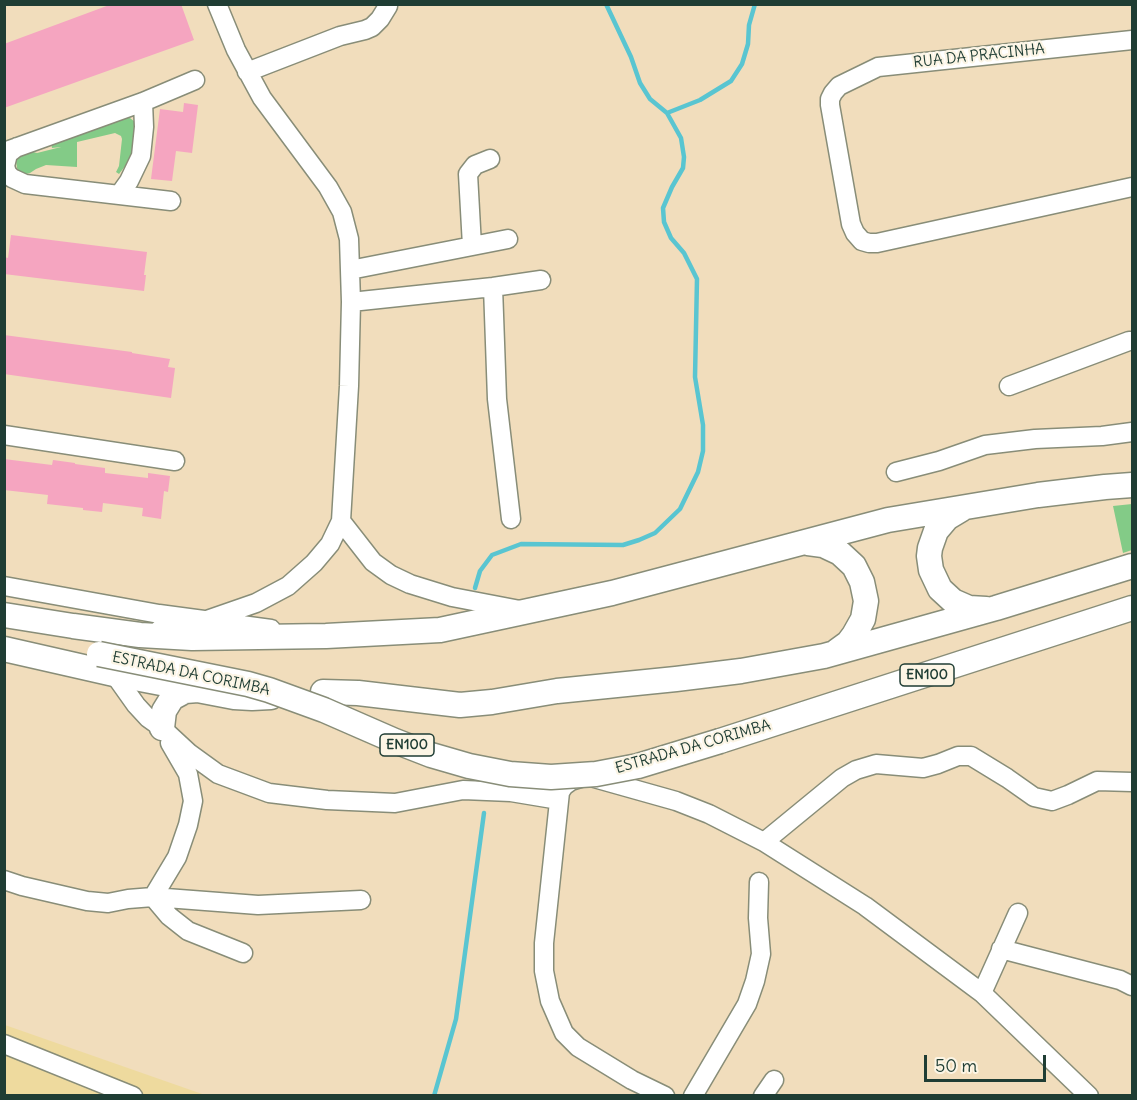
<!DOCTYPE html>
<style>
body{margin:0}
#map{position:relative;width:1137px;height:1100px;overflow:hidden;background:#f1ddbc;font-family:Delius,sans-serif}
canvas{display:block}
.frame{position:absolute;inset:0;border:6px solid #1f3d34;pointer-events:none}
.scale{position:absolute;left:924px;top:1055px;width:122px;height:27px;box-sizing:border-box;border:3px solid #1f3d34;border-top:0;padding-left:8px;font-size:18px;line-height:21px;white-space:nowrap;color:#1f3d34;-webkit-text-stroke:4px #fcf5e5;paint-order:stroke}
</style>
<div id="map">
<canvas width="1137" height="1100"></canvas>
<div class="frame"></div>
<div class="scale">50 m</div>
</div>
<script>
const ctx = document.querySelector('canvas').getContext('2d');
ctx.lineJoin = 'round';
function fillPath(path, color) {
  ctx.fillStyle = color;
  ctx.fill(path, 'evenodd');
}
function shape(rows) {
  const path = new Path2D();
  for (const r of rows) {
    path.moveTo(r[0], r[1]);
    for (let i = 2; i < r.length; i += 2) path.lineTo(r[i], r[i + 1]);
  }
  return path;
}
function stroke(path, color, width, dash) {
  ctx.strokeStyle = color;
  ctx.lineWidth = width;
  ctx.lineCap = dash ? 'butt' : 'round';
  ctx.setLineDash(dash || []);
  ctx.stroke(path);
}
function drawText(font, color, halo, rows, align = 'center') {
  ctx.font = font + ' Delius,sans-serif';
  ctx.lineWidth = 4.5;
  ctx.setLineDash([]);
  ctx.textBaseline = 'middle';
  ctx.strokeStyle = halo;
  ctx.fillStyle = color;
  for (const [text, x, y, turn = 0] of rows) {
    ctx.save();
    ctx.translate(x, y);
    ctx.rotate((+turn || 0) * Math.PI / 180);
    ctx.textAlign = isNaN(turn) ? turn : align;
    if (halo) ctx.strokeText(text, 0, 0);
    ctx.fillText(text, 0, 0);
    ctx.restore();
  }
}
const green = shape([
 [124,117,130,118,135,122,135,128,133,156,119,174,116,172,119,166,122,139,121,136,115,133,77,142,77,167,46,165,36,169,30,173,26,174,19,171,17,168,16,161,17,157,29,151,37,153,61,147,52,148,51,143],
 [1132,504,1132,550,1123,553,1113,506]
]);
const sand = shape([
 [5,1025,205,1095,5,1096]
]);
const stream = shape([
 [667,113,700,100,731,81,742,64,748,44,749,25,755,4],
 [475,588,480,571,492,555,521,544,623,545,639,540,655,533,680,509,698,472,703,451,703,425,695,377,697,279,684,253,671,238,664,222,663,208,672,187,683,168,684,157,681,138,667,113,650,99,640,83,631,57,606,4],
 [434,1096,456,1019,484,813]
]);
const building = shape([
 [112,4,181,4,194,40,4,108,4,44],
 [184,103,198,105,192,153,176,151,172,181,151,179,160,109,183,112],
 [11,235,147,252,144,275,146,275,144,291,4,274,4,257,8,258],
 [4,335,132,352,132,353,170,359,168,367,175,368,171,398,4,374],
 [4,459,52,465,53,460,75,463,75,464,105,468,105,473,148,478,148,473,170,476,168,492,164,491,161,519,142,516,143,508,103,503,102,512,83,510,83,508,47,504,48,495,4,490]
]);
const minor = shape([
 [1132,40,878,67,839,86,833,93,830,99,830,105,851,224,855,233,862,241,869,243,877,243,1132,187],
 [247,72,340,36,365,30,372,27,380,19,388,6],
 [17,147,8,154,5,166,7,173,12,178,25,184,171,201],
 [4,152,143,102,195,80],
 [119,195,129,181,141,156,144,127,143,102],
 [472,246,468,174,475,165,490,159],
 [350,270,508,239],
 [493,287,497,399,511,519],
 [351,302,493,287,541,280],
 [1009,386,1129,341,1132,341],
 [4,435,175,461],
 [896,472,939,461,985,445,1035,439,1102,436,1132,432],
 [341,521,373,562,391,575,410,584,452,597,520,610],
 [4,586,159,614,271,629],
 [159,630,207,620,256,603,288,586,314,563,330,544,341,521,349,386,351,302,349,239,342,212,328,187,262,98,236,50,217,4],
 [114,674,136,705,148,718,162,728,189,753,218,774,269,793,327,800,395,803,463,790,511,792,559,800],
 [764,842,842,778,856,770,876,764,923,768,938,764,958,756,971,756,1007,778,1034,797,1052,801,1068,795,1097,781,1132,782],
 [4,880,22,886,87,901,108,903,128,899,153,897,177,857,188,825,193,801,188,774,170,743],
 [153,897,258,905,361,900],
 [153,897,169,916,188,931,243,953],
 [1001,949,1120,980,1132,986],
 [982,993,1018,913],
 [4,1044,133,1096],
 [665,1096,632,1080,578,1047,564,1033,550,1001,544,971,544,943,560,792,564,786,571,781,587,776,676,801,709,814,764,842,865,906,982,993,1089,1096],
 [693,1096,747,1004,755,981,761,954,758,918,759,882],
 [763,1096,774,1080]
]);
const major = shape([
 [962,509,947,518,936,531,930,548,929,556,931,570,940,589,953,601,969,608,986,609],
 [808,543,823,545,840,553,854,566,862,582,866,601,863,619,854,635,848,643,837,651],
 [4,615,73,626,140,635,192,638,326,636,440,630,612,593,888,520,1038,495,1105,487,1132,485],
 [4,649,114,674,234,697,252,698,271,697],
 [323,692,358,693,460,705,492,702,557,691,676,679,741,671,824,656,996,608,1132,566],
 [162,728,164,711,172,698,185,691,198,690],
 [720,741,1132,608]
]);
const majorBridge = shape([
 [99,654,248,684,269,690,324,710,395,741,431,755,469,766,510,774,551,777,596,774,638,766,720,741]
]);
const shields = [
 [927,675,54],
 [407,745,54]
];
const shieldNames = [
 ["EN100",927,675],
 ["EN100",407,745]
];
const streetNames = [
 ["RUA DA PRACINHA",979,56,-6],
 ["ESTRADA DA CORIMBA",191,674,12],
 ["ESTRADA DA CORIMBA",693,747,-16]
];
fillPath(green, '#83cb87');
fillPath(sand, '#eeda9e');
stroke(stream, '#59c5d1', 4.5);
fillPath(building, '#f5a5c0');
stroke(minor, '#888d78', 21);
stroke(major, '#888d78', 27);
stroke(minor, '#fff', 18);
stroke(major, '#fff', 24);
stroke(majorBridge, '#888d78', 27, []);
stroke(majorBridge, '#fff', 24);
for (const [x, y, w] of shields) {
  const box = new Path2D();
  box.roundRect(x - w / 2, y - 11, w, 22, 4.5);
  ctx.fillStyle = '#fcf5e5';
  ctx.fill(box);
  stroke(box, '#1f3d34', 1.5);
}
drawText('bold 14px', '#1f3d34', null, shieldNames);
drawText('15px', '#1f3d34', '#fcf5e5', streetNames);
</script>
